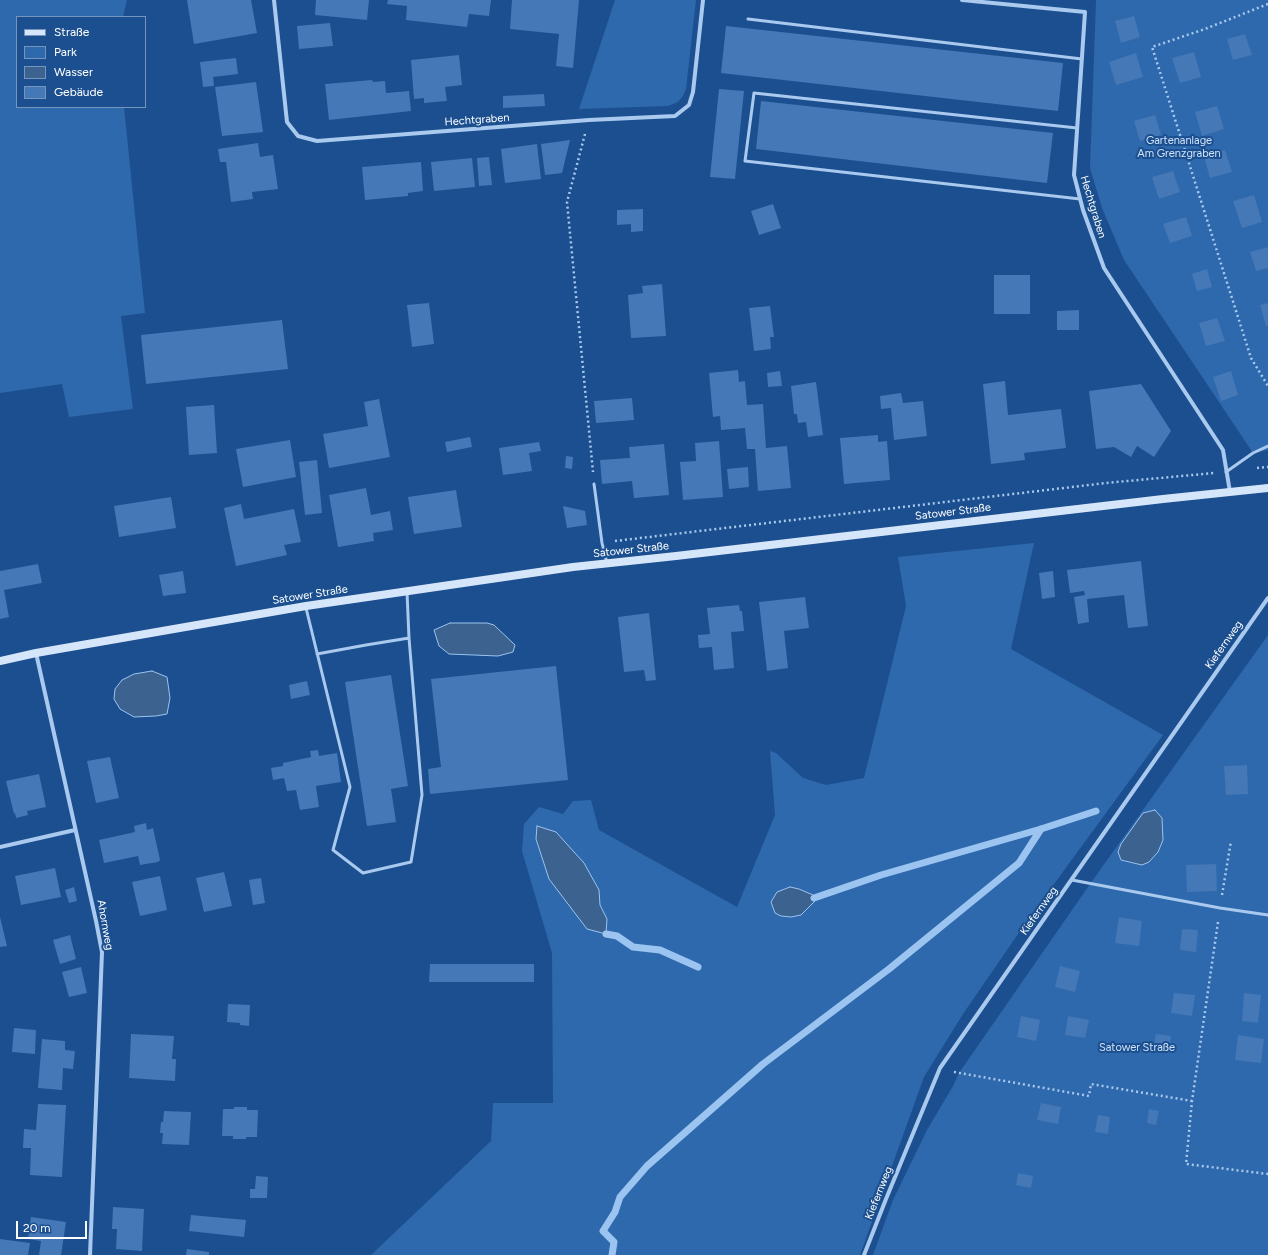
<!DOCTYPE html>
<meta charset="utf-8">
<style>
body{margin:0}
#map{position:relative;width:1268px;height:1255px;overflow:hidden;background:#1b4f8f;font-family:Figtree,sans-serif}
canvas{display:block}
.legend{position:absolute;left:16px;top:16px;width:130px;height:92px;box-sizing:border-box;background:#1b4f8f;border:1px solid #7695bc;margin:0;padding:5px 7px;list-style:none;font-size:12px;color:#fff}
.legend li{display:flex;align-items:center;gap:8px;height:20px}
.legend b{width:20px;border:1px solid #7695bc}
.scale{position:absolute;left:16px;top:1221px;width:71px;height:18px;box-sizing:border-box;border:2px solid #fff;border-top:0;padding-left:5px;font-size:12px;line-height:14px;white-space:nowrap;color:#fff;-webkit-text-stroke:3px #1b4f8f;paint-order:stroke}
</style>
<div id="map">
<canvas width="1268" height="1255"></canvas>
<ul class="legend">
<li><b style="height:5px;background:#d6e6fa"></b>Straße</li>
<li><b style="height:11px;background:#2e69ad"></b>Park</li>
<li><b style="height:11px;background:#3c6290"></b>Wasser</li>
<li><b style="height:11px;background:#4478b7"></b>Gebäude</li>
</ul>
<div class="scale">20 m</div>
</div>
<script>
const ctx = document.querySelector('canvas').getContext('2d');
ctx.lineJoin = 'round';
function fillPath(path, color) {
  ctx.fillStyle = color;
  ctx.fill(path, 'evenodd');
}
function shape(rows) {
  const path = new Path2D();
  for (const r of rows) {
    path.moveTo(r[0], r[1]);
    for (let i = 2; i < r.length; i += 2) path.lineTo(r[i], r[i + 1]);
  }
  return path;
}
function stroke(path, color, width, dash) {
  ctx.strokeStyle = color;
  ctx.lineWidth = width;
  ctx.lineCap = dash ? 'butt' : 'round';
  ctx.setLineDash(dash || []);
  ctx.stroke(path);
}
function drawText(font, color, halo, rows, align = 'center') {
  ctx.font = font + ' Figtree,sans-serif';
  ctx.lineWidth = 4;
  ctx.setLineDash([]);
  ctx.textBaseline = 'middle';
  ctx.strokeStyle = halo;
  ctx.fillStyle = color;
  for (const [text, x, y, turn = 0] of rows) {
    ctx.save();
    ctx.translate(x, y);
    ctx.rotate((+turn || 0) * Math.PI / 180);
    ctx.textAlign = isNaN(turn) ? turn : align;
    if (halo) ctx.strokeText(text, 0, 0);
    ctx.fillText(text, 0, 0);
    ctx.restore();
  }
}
const green = shape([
 [0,0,127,0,123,17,17,17,17,107,124,107,145,313,121,316,133,409,69,417,62,384,0,393],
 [615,0,696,0,686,89,683,96,678,102,668,106,579,109],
 [1096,0,1268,0,1268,450,1253,453,1124,260,1102,208,1090,168],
 [1034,543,1011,649,1163,735,1027,921,963,1014,924,1077,860,1255,371,1255,491,1141,493,1103,553,1103,552,953,522,851,524,824,539,807,563,814,573,801,591,800,599,830,737,907,775,815,770,751,776,753,803,778,826,785,864,778,906,606,898,557],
 [1268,635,1268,1255,873,1255,893,1200,927,1130,953,1086,959,1073,1090,884]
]);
const water = shape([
 [450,623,487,623,494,625,515,645,513,652,498,656,449,654,439,646,434,630,450,623],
 [152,671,167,677,170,698,167,714,156,716,134,717,120,709,114,699,115,689,122,680,134,674,152,671],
 [1155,810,1162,818,1163,840,1158,852,1149,862,1142,865,1121,860,1118,852,1121,844,1143,813,1155,810],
 [537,826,556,832,584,863,599,890,600,905,607,919,606,934,587,929,549,879,536,839,537,826],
 [790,887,799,889,813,895,815,901,801,915,791,917,781,916,775,913,771,902,777,892,790,887]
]);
const stream = shape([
 [814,898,881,875,1041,829,1096,811],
 [606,934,617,936,633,947,660,950,698,967],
 [612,1255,614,1242,603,1231,615,1212,620,1197,647,1166,763,1064,889,969,1019,863,1041,829]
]);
const building = shape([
 [187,0,251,0,257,33,194,44],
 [316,0,369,0,367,20,315,15],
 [388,0,491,0,489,16,469,14,467,27,406,20,407,6,387,4],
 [512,0,579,0,573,68,556,66,559,34,510,29],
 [1134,16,1140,37,1121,43,1115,21],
 [330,23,333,46,299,49,297,26],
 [726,26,1063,63,1058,111,721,73],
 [1245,34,1252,55,1233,60,1227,39],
 [1194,52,1201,77,1180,83,1172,58],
 [1136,53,1143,77,1116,85,1109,62],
 [459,55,462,85,445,87,447,101,424,103,424,98,414,99,411,60],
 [236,58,238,74,213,77,214,86,203,87,200,62],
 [372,80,373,82,385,81,386,93,409,91,411,111,329,120,325,84],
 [256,82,263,132,222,136,215,87],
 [719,89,744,91,735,179,710,177],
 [544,94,545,106,503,108,503,96],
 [761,101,1053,133,1047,183,756,149],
 [1217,106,1224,129,1202,136,1195,112],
 [1155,115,1161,135,1140,141,1134,121],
 [570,140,562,173,545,175,541,144],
 [258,143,260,157,273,155,278,189,252,192,253,199,231,202,226,162,220,162,218,149],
 [537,144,541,179,505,183,501,149],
 [1225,150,1232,172,1210,178,1204,156],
 [489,157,492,185,479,186,477,158],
 [472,158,475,187,434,191,431,162],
 [421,162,423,191,408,193,408,196,365,200,362,167],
 [1173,171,1180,192,1159,199,1152,177],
 [1254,195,1262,222,1242,228,1233,201],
 [773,204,781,228,759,235,751,211],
 [643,209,643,231,631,232,631,224,617,225,617,210],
 [1186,217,1192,236,1170,243,1163,224],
 [1268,247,1268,268,1256,271,1250,252],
 [1207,269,1212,287,1197,291,1192,274],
 [994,275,1030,275,1030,314,994,314],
 [662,284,666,336,631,338,628,295,643,293,642,286],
 [429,303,434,344,412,347,407,305],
 [1268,303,1268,326,1266,326,1260,305],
 [770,306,774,337,770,337,771,349,754,351,749,308],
 [1079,310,1079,330,1057,330,1057,311],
 [1217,318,1225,341,1206,346,1199,323],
 [282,320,288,369,146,384,141,335],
 [738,370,739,382,745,381,747,405,763,404,766,448,787,446,791,488,758,491,755,449,747,449,745,428,721,430,720,416,713,417,709,373],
 [780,371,782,386,768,387,767,373],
 [1231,371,1238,395,1221,401,1213,377],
 [1005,381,1008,415,1061,409,1066,448,1024,453,1025,460,991,464,983,384],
 [816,382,823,435,808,437,806,422,798,423,797,414,794,414,791,386],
 [1141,384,1171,431,1154,457,1137,446,1131,457,1114,447,1096,449,1089,391],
 [901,393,903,403,923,401,927,436,894,440,891,408,881,409,880,396],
 [632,398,634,420,596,423,594,401],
 [379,399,390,457,329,468,323,434,368,426,364,402],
 [214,405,217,453,189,455,186,407],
 [878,435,878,442,887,441,890,480,844,484,840,438],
 [470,437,472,447,447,452,445,442],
 [290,440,296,477,243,487,236,449],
 [719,441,723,497,683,500,680,462,696,461,695,443],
 [539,442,541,451,529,453,532,471,503,475,499,448],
 [664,444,669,495,634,498,632,481,602,484,600,460,630,458,629,447],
 [566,456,573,457,572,469,565,468],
 [317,460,322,513,305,515,299,462],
 [748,467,749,487,729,489,727,469],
 [366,488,371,515,390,511,393,530,373,533,374,541,338,547,329,495],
 [456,490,462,527,414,534,408,497],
 [171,497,176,528,119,537,114,506],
 [241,504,244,519,294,509,301,542,284,545,287,555,236,566,224,508],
 [563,506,585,511,587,525,567,528],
 [1141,561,1148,626,1128,628,1124,595,1087,599,1089,622,1078,624,1074,597,1085,595,1084,591,1070,593,1067,570],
 [38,564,42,583,4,590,9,617,0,619,0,571],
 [183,571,186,593,163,596,159,575],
 [1053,571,1055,597,1042,599,1039,573],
 [805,597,809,628,784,631,788,668,767,671,759,602],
 [739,605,740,611,742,611,744,631,731,632,734,668,714,670,712,647,699,648,698,635,710,634,707,608],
 [649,613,656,680,646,681,644,670,624,672,618,617],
 [556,666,568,780,430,794,428,769,441,767,431,679],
 [391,675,408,786,391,789,396,822,367,826,345,682],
 [307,681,310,695,291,699,289,685],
 [318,750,319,756,337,753,341,782,316,786,319,807,300,810,296,790,287,791,284,778,273,780,271,768,283,766,283,763,311,757,310,751],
 [110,757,119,798,96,803,87,761],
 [1247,765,1248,794,1226,795,1224,766],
 [39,774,46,807,27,811,28,815,16,818,15,813,14,814,6,781],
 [146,823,147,830,153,828,160,860,158,862,140,865,138,856,104,863,99,840,135,832,134,826],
 [1216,864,1217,891,1187,892,1186,865],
 [55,868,61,897,21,905,15,876],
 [224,872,232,906,204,912,196,878],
 [160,876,167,910,140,916,132,882],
 [261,878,265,903,253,905,249,880],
 [74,887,77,901,69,903,65,890],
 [0,917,7,946,0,947],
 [1119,917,1142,921,1139,946,1115,943],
 [1182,929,1198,930,1196,952,1180,950],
 [70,935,76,959,60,964,53,940],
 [430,964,534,964,534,982,429,982],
 [1060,966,1080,971,1075,992,1055,987],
 [81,967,87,993,69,997,62,972],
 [1174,993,1195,995,1192,1016,1171,1013],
 [1244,993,1261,995,1258,1023,1242,1021],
 [228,1004,250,1005,249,1026,240,1025,240,1023,227,1022],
 [1021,1016,1040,1020,1036,1041,1017,1037],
 [1068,1016,1089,1020,1085,1038,1065,1035],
 [14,1028,36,1030,35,1054,12,1052],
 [131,1034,174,1036,172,1059,176,1059,175,1081,129,1078],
 [1156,1034,1171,1036,1169,1053,1153,1051],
 [1238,1035,1264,1039,1261,1063,1235,1060],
 [42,1039,65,1041,65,1050,75,1051,73,1069,63,1068,62,1090,38,1088],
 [1041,1103,1061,1107,1058,1124,1037,1120],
 [38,1104,66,1105,62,1177,30,1175,31,1148,23,1148,24,1129,36,1130],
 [234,1107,247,1107,247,1110,258,1110,257,1137,246,1137,246,1139,233,1139,233,1136,222,1136,223,1109,234,1109],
 [1149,1109,1159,1111,1156,1125,1147,1123],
 [164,1111,191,1112,189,1145,162,1144,163,1133,160,1133,161,1122,163,1122],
 [1098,1115,1110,1117,1108,1134,1095,1132],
 [1018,1173,1033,1176,1031,1188,1016,1185],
 [256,1176,268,1177,267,1198,250,1198,250,1189,255,1189],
 [113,1207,144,1209,142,1251,116,1249,117,1229,112,1229],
 [191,1215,246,1220,244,1237,189,1231],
 [31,1217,66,1222,61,1255,39,1255,41,1241,28,1239],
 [0,1239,30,1243,28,1255,0,1255],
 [187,1249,209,1252,209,1255,186,1255]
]);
const path = shape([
 [1268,4,1205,29,1152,47,1251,358,1268,386],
 [585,134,567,202,593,472],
 [1257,468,1268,467],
 [615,541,1106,483,1214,473],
 [1222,895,1231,841],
 [1218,922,1192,1101,1186,1164,1268,1174],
 [954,1072,1089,1096,1091,1084,1192,1101]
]);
const lane = shape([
 [748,19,1082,59],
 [1077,128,754,93,745,161,1080,199],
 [1226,472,1253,453,1268,446],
 [594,484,602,543,607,563],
 [306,608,350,787,333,850,363,873,411,862,422,795,409,638,407,592],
 [317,654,366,645,409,638],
 [1072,880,1220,908,1268,915]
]);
const street = shape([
 [274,0,287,122,298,136,317,141,589,120,675,116,689,105,693,92,703,0],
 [962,0,1085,12,1074,175,1083,210,1104,268,1223,450,1230,492],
 [36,653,96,921,102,952,90,1255],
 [0,847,75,830],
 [864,1255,886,1199,940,1068,1268,598]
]);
const secondary = shape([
 [0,661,36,653,306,606,573,567,676,556,1163,499,1268,488]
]);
const streetNames = [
 ["Hechtgraben",477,120,-4],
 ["Hechtgraben",1093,207,73],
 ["Satower Straße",953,512,-7],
 ["Satower Straße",631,550,-6],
 ["Satower Straße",310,595,-9],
 ["Kiefernweg",1224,645,-55],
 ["Kiefernweg",1039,911,-55],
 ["Ahornweg",105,925,80],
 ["Kiefernweg",879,1193,-68]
];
const parkNames = [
 ["Gartenanlage",1179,141],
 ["Am Grenzgraben",1179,154],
 ["Satower Straße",1137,1048]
];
fillPath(green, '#2e69ad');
fillPath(water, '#3c6290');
stroke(water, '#9cc4f0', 1);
stroke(stream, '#9cc4f0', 7);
fillPath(building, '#4478b7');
stroke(path, '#a9c9ee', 2.5, [2, 3]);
stroke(lane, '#a9c9ee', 3);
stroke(street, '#a9c9ee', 4);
stroke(secondary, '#d6e6fa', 8);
drawText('11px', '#fff', '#1b4f8f', streetNames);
drawText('11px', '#cfe3fa', '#1b4f8f', parkNames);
</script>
